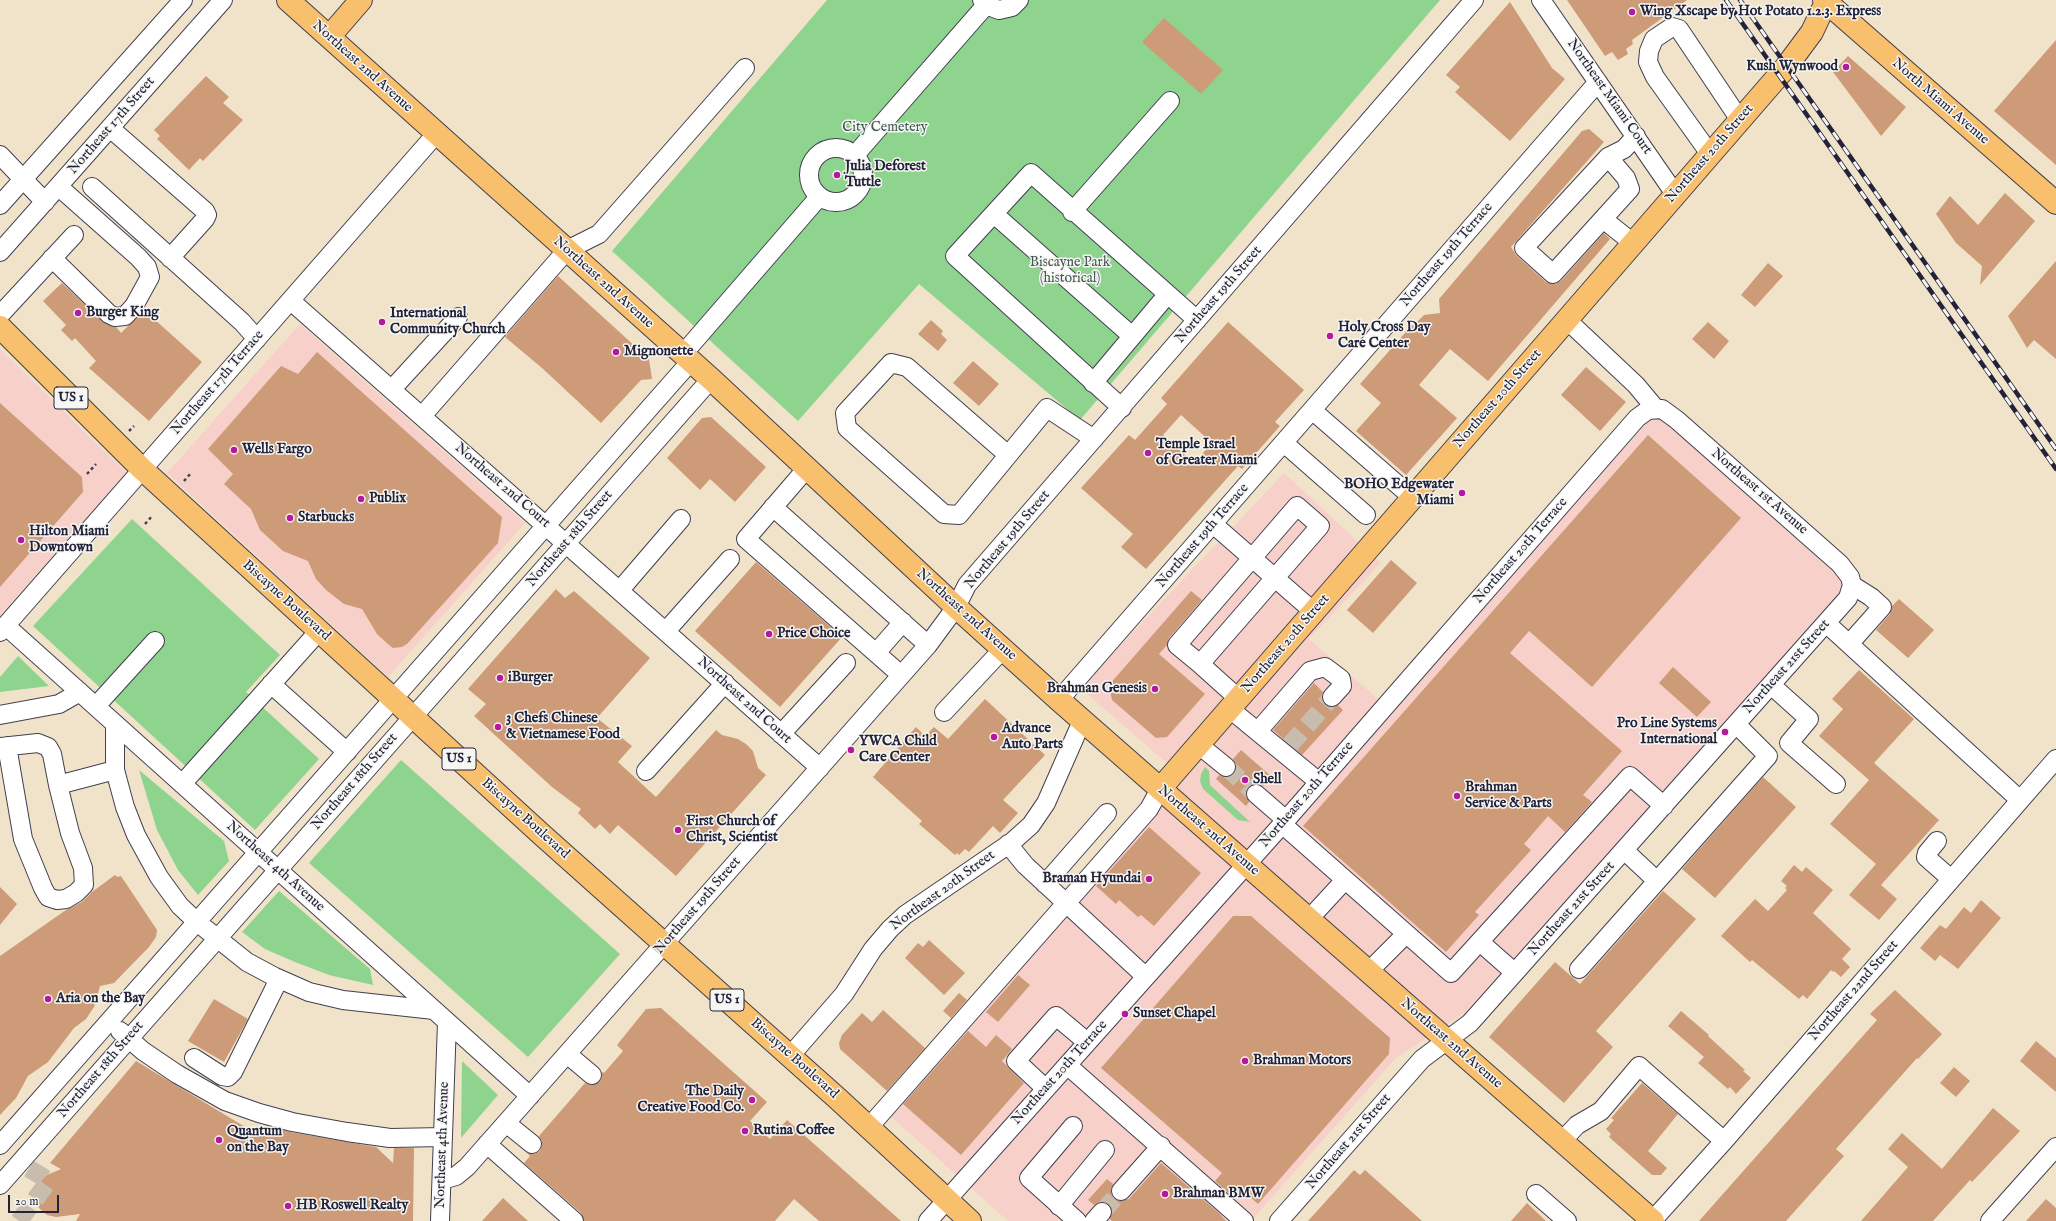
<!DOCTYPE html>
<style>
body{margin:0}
#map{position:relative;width:2056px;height:1221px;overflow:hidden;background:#f1e3c9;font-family:"IM FELL English",serif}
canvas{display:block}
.scale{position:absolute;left:8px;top:1195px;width:51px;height:18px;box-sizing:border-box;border:2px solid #22223b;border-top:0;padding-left:5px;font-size:12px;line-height:14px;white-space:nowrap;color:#22223b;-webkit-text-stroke:3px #f6f6f2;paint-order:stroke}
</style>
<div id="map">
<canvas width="2056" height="1221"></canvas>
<div class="scale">20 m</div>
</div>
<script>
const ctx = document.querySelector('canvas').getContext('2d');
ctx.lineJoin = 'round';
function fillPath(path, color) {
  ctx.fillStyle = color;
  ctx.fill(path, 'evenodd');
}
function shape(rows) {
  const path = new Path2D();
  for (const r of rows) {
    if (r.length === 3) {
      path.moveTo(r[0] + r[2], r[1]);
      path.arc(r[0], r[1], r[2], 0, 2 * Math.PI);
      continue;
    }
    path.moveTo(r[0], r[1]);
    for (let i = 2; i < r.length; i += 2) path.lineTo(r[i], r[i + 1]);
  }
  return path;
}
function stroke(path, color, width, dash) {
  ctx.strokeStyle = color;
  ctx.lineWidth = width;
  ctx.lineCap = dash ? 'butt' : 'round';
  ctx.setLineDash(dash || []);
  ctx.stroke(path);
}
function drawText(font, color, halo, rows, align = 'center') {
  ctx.font = font + ' "IM FELL English",serif';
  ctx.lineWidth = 3;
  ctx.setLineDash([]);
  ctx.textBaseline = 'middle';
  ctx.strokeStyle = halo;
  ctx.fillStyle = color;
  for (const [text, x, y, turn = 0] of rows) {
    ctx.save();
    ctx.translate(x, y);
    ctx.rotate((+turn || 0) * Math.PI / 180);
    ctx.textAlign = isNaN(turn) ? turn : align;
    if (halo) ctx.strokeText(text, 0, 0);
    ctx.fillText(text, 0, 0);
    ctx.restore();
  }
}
const built = shape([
 [300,324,525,523,388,677,167,473],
 [0,349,127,473,0,615],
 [1655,413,1852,589,1463,1014,1396,1058,1251,1221,1008,1221,888,1114,1181,775,1080,688,1284,473,1381,563,1309,639,1392,711]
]);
const green = shape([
 [827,0,1440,0,1080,420,919,284,798,421,612,251],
 [132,519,280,655,246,692,319,759,255,830,33,626],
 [18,656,49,686,0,692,0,677],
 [401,760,620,954,528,1057,309,863],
 [1205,767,1209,771,1210,785,1250,822,1238,820,1203,789,1200,781,1201,774],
 [139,770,224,841,229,861,198,895,178,870,157,830],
 [279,891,370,969,373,985,329,975,295,962,265,949,242,932],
 [462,1061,498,1095,461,1138]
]);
const building = shape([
 [1567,0,1687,0,1632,40,1633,44,1626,49,1628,54,1618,60,1612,52,1605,56],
 [1510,2,1552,68,1565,79,1510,141,1455,92,1460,87,1446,75],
 [1164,18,1223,70,1201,94,1142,42],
 [2056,40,2056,165,1994,111],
 [1848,56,1906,107,1881,136,1833,72],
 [206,76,229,97,223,103,243,120,203,161,200,158,189,170,157,139,160,136,154,130],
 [1589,129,1604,142,1511,247,1517,256,1546,282,1556,284,1561,281,1604,233,1610,239,1488,381,1450,349,1419,385,1457,418,1406,475,1356,431,1381,403,1360,384,1412,325,1413,326,1424,315,1440,313,1439,299,1582,131],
 [2005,193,2035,221,1980,285,1982,266,1956,243,1936,214,1950,196,1978,225],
 [2056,261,2056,359,2034,340,2027,348,2008,316],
 [1768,263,1783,276,1755,307,1741,295],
 [558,276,649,359,652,379,641,380,601,423,542,368,505,337],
 [62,283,102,321,116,327,121,333,144,310,202,362,149,421,89,368,96,361,75,338,72,341,61,330,66,325,43,301],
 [931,320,943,331,941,334,947,340,938,351,918,334],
 [1228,322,1304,390,1275,422,1280,426,1242,469,1238,466,1146,569,1121,547,1133,534,1081,488,1129,435,1135,440,1167,404,1161,398],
 [1181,415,1212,443,1194,463,1163,435],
 [1708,322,1729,341,1714,359,1692,339],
 [317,352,502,517,498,543,407,644,402,647,393,648,389,645,377,634,362,609,344,604,326,590,316,579,308,561,283,551,260,530,251,509,224,484,233,474,208,449,281,366,298,374],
 [973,361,999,384,979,406,953,383],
 [1586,367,1626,402,1600,431,1561,395],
 [0,403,82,477,83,492,0,587],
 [711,417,766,467,735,502,710,479,700,490,667,458,702,418],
 [1648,435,1741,518,1592,687,1529,631,1510,653,1622,751,1583,795,1592,802,1565,832,1548,816,1524,844,1531,850,1475,912,1479,915,1446,952,1303,826],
 [1391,560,1417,583,1373,633,1347,610],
 [756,562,842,637,780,707,695,631],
 [556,589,565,598,574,591,650,658,597,718,632,746,618,762,656,797,716,730,722,735,738,739,746,744,753,751,758,768,766,775,676,876,618,825,610,834,600,824,595,829,578,813,581,809,552,787,474,716,486,704,468,689],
 [1191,591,1202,600,1169,638,1167,645,1159,654,1205,694,1167,737,1156,738,1112,700,1109,685],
 [1899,599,1934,630,1908,658,1876,630,1890,614,1892,606],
 [1673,667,1711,702,1697,717,1659,683],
 [1859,670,1914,719,1874,763,1939,820,1881,885,1897,899,1879,920,1849,895,1876,864,1830,824,1869,780,1819,736,1843,709,1832,699],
 [1314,683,1323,692,1322,700,1325,704,1330,707,1338,705,1343,710,1302,755,1273,730],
 [985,699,1045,755,1003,800,1018,813,1000,833,993,826,969,852,965,849,959,855,957,853,955,855,919,824,922,821,873,777,916,727,925,736,934,727,948,739],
 [1241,750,1272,777,1263,786,1258,784,1248,787,1246,792,1249,802,1246,806,1216,779,1219,775,1225,777,1234,774,1236,768,1233,759],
 [1763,777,1796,807,1715,898,1682,869],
 [1149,827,1201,873,1154,926,1141,915,1138,917,1119,900,1116,904,1096,886],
 [1794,865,1802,872,1806,867,1833,890,1813,913,1851,949,1842,959,1850,967,1841,977,1834,971,1833,972,1831,970,1807,999,1803,995,1799,999,1752,960,1750,962,1721,936,1755,899,1768,911,1787,890,1785,888,1787,886,1781,881],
 [115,875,117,877,121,876,157,930,156,937,149,947,114,983,100,986,94,1007,86,1019,74,1028,48,1062,28,1076,16,1098,0,1115,0,956,66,910,82,902,92,892],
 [0,887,17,904,0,925],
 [1663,891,1696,919,1596,1031,1613,1047,1564,1103,1489,1037,1555,962,1580,984],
 [1981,900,2001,918,1958,969,1940,955,1935,961,1920,948,1940,925,1946,929,1964,907,1971,913],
 [1233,916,1251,916,1390,1038,1389,1054,1258,1204,1241,1189,1233,1197,1215,1181,1222,1173,1101,1068],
 [929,940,965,973,944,995,905,958,918,943,923,947],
 [1018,975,1030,985,998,1022,986,1012],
 [1895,990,1942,1034,1918,1059,1917,1058,1836,1149,1844,1156,1786,1221,1699,1221,1877,1020,1870,1014],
 [959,993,967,1000,951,1018,943,1011],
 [214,999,248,1019,224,1062,188,1041],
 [661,1008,767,1102,750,1121,770,1139,787,1120,901,1221,819,1221,794,1199,775,1221,584,1221,581,1213,524,1163,530,1156,526,1152,535,1154,540,1151,542,1145,539,1136,585,1083,591,1085,600,1082,602,1076,601,1071,604,1073,623,1051,617,1045,646,1009],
 [883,1010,925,1048,887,1091,840,1049,839,1043,842,1035,862,1013,872,1022],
 [1681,1011,1709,1035,1708,1036,1745,1070,1743,1071,1751,1078,1736,1094,1730,1087,1728,1089,1698,1063,1704,1057,1668,1026],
 [968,1031,986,1047,996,1035,1012,1049,1002,1061,1024,1083,961,1155,903,1104],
 [2036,1041,2056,1058,2056,1092,2020,1061],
 [136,1061,260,1136,267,1126,290,1132,376,1147,393,1163,394,1148,414,1148,413,1221,76,1221,80,1214,56,1217,47,1215,39,1208,35,1200,36,1185,40,1178,61,1169,50,1163],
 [1954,1067,1970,1081,1956,1097,1940,1083],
 [1642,1083,1678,1114,1648,1151,1667,1168,1661,1175,1652,1175,1609,1137,1611,1134,1606,1129,1614,1120,1611,1118],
 [1993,1108,2020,1131,1972,1182,1970,1180,1933,1221,1861,1221,1908,1167,1888,1149,1902,1133,1942,1169],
 [1161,1163,1219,1213,1226,1221,1112,1221,1110,1219,1112,1209,1109,1204,1099,1202,1094,1205,1088,1200,1107,1179,1113,1184,1111,1194,1114,1199,1119,1201,1129,1199],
 [1354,1170,1360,1175,1365,1170,1422,1221,1308,1221],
 [503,1198,528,1221,482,1221],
 [2046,1199,2056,1208,2056,1221,2026,1221],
 [1527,1203,1546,1221,1511,1221]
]);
const minorTunnel = shape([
 [1289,746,1332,697],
 [1226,767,1256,794],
 [1102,1212,1121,1191],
 [19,1221,48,1182,43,1177,28,1168]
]);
const path = shape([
 [129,431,134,426],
 [87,474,96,464],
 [184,481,191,473],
 [145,524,153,515]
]);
const minor = shape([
 [982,0,986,5,999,10,1012,7,1019,0],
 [1541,0,1675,194],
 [110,128,205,211,207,215,205,219,170,258],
 [836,175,27],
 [1710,154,1655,77,1648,62,1649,51,1654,39,1672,27,1679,29,1740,120],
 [0,155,45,202],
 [855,155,986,5],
 [1608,157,1626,178,1630,189,1553,274,1524,248,1608,157,1624,149,1636,136],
 [92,187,242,322,257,339],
 [0,205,183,0],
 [1072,212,1170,101],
 [994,214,1132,336],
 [1603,219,1633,243],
 [0,252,223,0],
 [52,258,109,314,115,317,125,316,134,306,150,277,147,267,138,257,59,187],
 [291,301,820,768],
 [0,315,74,235],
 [1567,320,1636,385,1656,409],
 [683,354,819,197],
 [1093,383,1167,295],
 [392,389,458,317],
 [1122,408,955,256,1031,173,1197,320],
 [1312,410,1413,498],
 [422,416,567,250,599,234,745,68],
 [1284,443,1366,515],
 [1008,455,907,367,891,363,845,413,847,428,944,514,959,515,1047,408,1094,439],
 [807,468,746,539,901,675],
 [773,507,928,645],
 [1213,524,1314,612],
 [620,590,681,519],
 [1826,623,2020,800],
 [6,626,530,1096],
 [666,631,730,559],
 [0,632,436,134],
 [1850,643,1882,607,1871,597,1852,585],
 [876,653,903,622],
 [1200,664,1177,645,1297,506,1320,526,1200,664,1239,699],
 [271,684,347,752],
 [1771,685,1809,719,1789,743,1836,784],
 [1059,700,1598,82],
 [96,706,155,641],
 [1230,709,1319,782],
 [944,712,1003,649],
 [0,715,59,704,80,692],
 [115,724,115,770,125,807,136,835,159,877,180,906,197,922,247,962,275,977,309,992,343,1000,434,1010],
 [1258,731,1310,671,1325,667,1341,679,1342,686,1332,697],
 [781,734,846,663],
 [1199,745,1226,767],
 [7,746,23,839,43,888,48,897,57,900,66,899,76,893,84,885,83,868,70,833,58,785,115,770],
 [0,747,38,743,48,747,52,754,58,785],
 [646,771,725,683],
 [182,784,319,631],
 [1256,794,1286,820],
 [1282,824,1451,973,1630,776,1664,806],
 [1937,841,1927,853,1926,857,1951,879],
 [1008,844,1025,865,1146,977],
 [1624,850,1657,881],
 [1045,884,1107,813],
 [1309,919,1345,880],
 [1481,943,1514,972],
 [1579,969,1768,756,1736,724],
 [1368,972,1406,934],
 [120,1031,143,1051,177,1074,225,1101,259,1113,292,1122,347,1132,390,1138,443,1137],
 [567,1054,592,1075],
 [790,1056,844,994,873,949,890,929,905,915,1012,842,1031,825,1046,803,1082,721],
 [194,1058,222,1076,228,1077,233,1072,279,979],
 [1067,1065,1244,1221],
 [1046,1089,1016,1061,1056,1016,1087,1042],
 [506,1123,532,1144],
 [1073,1126,1029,1178,1077,1221],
 [869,1127,1149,809,1160,789],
 [1562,1141,1577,1125,1601,1111,1639,1066,1724,1141],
 [487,1144,574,1221],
 [0,1145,691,361],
 [442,1180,456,1176,467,1167,928,645,956,607,967,585,1474,0],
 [0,1185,711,379],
 [1121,1191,1161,1146],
 [1536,1194,1567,1221],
 [1059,1206,1105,1150],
 [440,1221,447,1022],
 [928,1221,1286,820,1637,418,1648,410,1662,409,1677,420,1840,564,1850,577,1852,585,1848,598,1470,1023,1422,1059,1279,1221],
 [1094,1221,1102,1212],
 [1652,1221,1724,1141,2056,759],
 [1990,1221,2056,1147]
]);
const major = shape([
 [288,0,711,379,956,607,1059,700,1653,1221],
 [1824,0,2056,203],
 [329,37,361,0],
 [0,327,142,469,541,834,837,1098,970,1221],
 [1160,789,1786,67,1812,32,1827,0]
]);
const rail = shape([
 [1726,0,2056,469],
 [1740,0,2056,449]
]);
const markers = [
 [1632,12,4,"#b5179e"],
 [1846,67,4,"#b5179e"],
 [837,175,4,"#b5179e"],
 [78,313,4,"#b5179e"],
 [382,322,4,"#b5179e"],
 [1330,336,4,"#b5179e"],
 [616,352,4,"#b5179e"],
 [234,450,4,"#b5179e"],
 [1148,453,4,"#b5179e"],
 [1462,493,4,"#b5179e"],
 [361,499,4,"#b5179e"],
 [290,518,4,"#b5179e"],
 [21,540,4,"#b5179e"],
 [769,634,4,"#b5179e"],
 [500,678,4,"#b5179e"],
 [1155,689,4,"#b5179e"],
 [498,727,4,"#b5179e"],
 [1725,732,4,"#b5179e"],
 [994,737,4,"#b5179e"],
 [851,750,4,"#b5179e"],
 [1245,780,4,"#b5179e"],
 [1457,796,4,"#b5179e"],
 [678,830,4,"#b5179e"],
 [1149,879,4,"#b5179e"],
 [48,999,4,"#b5179e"],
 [1125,1014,4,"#b5179e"],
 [1245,1061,4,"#b5179e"],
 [752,1100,4,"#b5179e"],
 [745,1131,4,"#b5179e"],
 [219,1140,4,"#b5179e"],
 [1165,1194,4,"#b5179e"],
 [288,1206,4,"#b5179e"]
];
const shields = [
 [71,398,34],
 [459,759,34],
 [727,1000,34]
];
const shieldNames = [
 ["US 1",71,398],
 ["US 1",459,759],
 ["US 1",727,1000]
];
const poiNames = [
 ["Wing Xscape by Hot Potato 1.2.3. Express",1640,12],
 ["Kush Wynwood",1838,67,"right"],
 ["Julia Deforest",845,167],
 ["Tuttle",845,183],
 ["Burger King",86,313],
 ["International",390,314],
 ["Community Church",390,330],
 ["Holy Cross Day",1338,328],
 ["Care Center",1338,344],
 ["Mignonette",624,352],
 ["Temple Israel",1156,445],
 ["of Greater Miami",1156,461],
 ["Wells Fargo",242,450],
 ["BOHO Edgewater",1454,485,"right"],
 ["Miami",1454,501,"right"],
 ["Publix",369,499],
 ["Starbucks",298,518],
 ["Hilton Miami",29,532],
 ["Downtown",29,548],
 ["Price Choice",777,634],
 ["iBurger",508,678],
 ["Brahman Genesis",1147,689,"right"],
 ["3 Chefs Chinese",506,719],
 ["& Vietnamese Food",506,735],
 ["Pro Line Systems",1717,724,"right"],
 ["International",1717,740,"right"],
 ["Advance",1002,729],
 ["Auto Parts",1002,745],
 ["YWCA Child",859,742],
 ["Care Center",859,758],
 ["Shell",1253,780],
 ["Brahman",1465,788],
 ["Service & Parts",1465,804],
 ["First Church of",686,822],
 ["Christ, Scientist",686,838],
 ["Braman Hyundai",1141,879,"right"],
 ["Aria on the Bay",56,999],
 ["Sunset Chapel",1133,1014],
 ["Brahman Motors",1253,1061],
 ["The Daily",744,1092,"right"],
 ["Creative Food Co.",744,1108,"right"],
 ["Rutina Coffee",753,1131],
 ["Quantum",227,1132],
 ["on the Bay",227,1148],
 ["Brahman BMW",1173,1194],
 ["HB Roswell Realty",296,1206]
];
const streetNames = [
 ["Northeast 2nd Avenue",362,67,42],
 ["Northeast Miami Court",1609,97,55],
 ["North Miami Avenue",1940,102,41],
 ["Northeast 17th Street",112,126,-49],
 ["Northeast 20th Street",1710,154,-49],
 ["Northeast 19th Terrace",1447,255,-49],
 ["Northeast 2nd Avenue",603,283,42],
 ["Northeast 19th Street",1219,295,-49],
 ["Northeast 17th Terrace",218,383,-49],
 ["Northeast 20th Street",1498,399,-49],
 ["Northeast 2nd Court",502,486,41],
 ["Northeast 1st Avenue",1759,492,41],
 ["Northeast 19th Terrace",1203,536,-49],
 ["Northeast 18th Street",570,539,-49],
 ["Northeast 19th Street",1008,540,-50],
 ["Northeast 20th Terrace",1521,551,-49],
 ["Biscayne Boulevard",286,601,42],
 ["Northeast 2nd Avenue",966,615,42],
 ["Northeast 20th Street",1286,644,-49],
 ["Northeast 21st Street",1787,667,-48],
 ["Northeast 2nd Court",744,701,42],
 ["Northeast 18th Street",355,782,-49],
 ["Northeast 20th Terrace",1307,795,-49],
 ["Biscayne Boulevard",525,819,42],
 ["Northeast 2nd Avenue",1208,831,41],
 ["Northeast 4th Avenue",275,867,42],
 ["Northeast 20th Street",943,891,-36],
 ["Northeast 19th Street",698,906,-49],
 ["Northeast 21st Street",1572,909,-48],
 ["Northeast 22nd Street",1854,991,-49],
 ["Northeast 2nd Avenue",1451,1044,41],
 ["Biscayne Boulevard",794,1059,42],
 ["Northeast 18th Street",101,1070,-49],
 ["Northeast 20th Terrace",1060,1073,-48],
 ["Northeast 21st Street",1349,1142,-49],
 ["Northeast 4th Avenue",443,1145,-88]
];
const parkNames = [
 ["City Cemetery",885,128],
 ["Biscayne Park",1070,263],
 ["(historical)",1070,279]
];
fillPath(built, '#f7d0ca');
fillPath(green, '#8ed48e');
fillPath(building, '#cd9b77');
stroke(minorTunnel, '#c8bcad', 18, [18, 9]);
stroke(minor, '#413f50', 20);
stroke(major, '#413f50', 24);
stroke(path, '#413f50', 2.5, [3, 3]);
stroke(minor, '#fff', 18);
stroke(major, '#f8bf6c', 22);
stroke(rail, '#22223b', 4.5);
stroke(rail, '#f6f6f2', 3, [9]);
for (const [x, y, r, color] of markers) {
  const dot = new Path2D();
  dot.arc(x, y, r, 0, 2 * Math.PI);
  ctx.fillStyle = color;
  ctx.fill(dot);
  stroke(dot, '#f6f6f2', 1.5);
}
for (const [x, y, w] of shields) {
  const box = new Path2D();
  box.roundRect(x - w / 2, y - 11, w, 22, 3);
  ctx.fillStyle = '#f6f6f2';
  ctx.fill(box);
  stroke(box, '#22223b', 1);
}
drawText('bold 13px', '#22223b', null, shieldNames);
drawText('bold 14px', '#22223b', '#f6f6f2', poiNames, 'left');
drawText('14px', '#22223b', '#f6f6f2', streetNames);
drawText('14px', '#425754', '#f6f6f2', parkNames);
</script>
